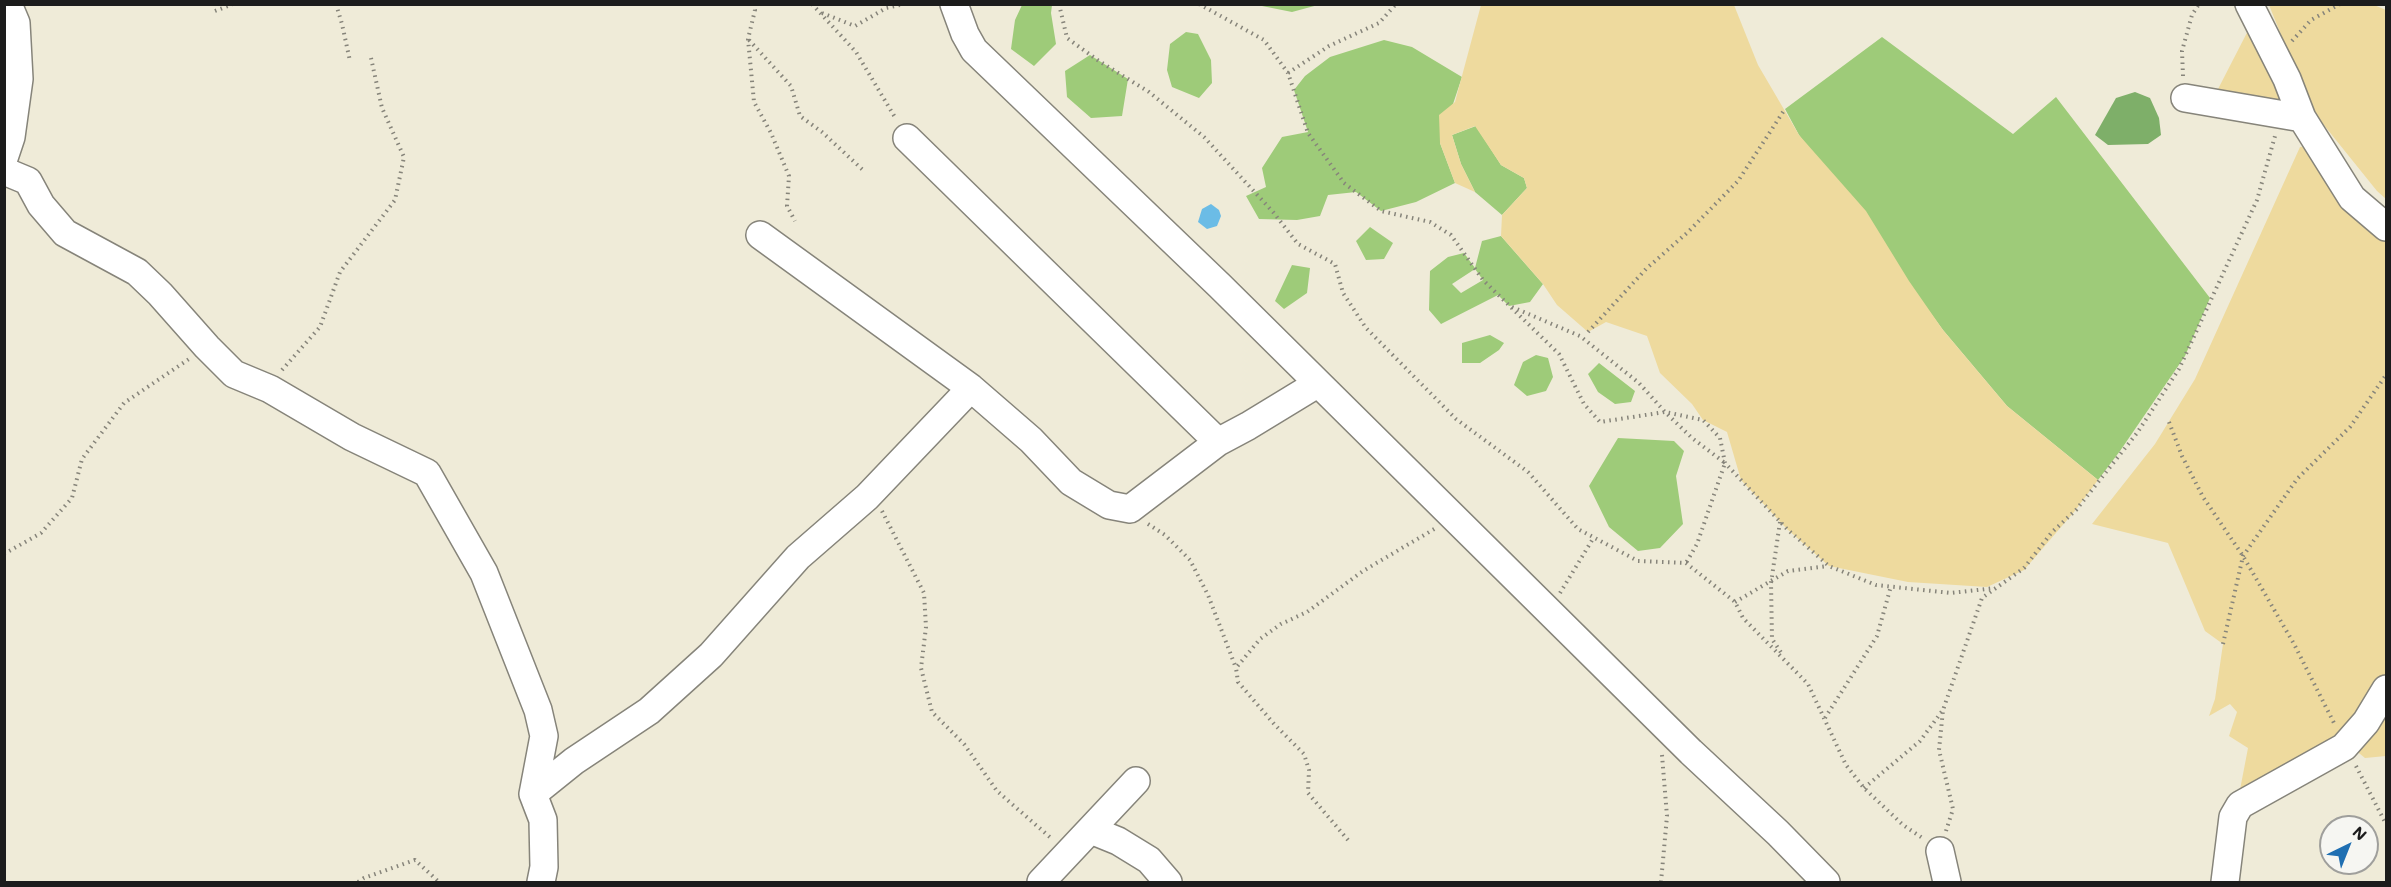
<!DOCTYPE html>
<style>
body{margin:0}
#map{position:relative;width:2391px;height:887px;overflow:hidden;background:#efebd8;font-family:Mali,sans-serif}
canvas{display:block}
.frame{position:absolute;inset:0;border:6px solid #1c1c1c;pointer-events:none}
.north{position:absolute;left:2319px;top:815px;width:60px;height:60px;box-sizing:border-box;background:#f6f6f2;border:2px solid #9f9f9c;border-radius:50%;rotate:43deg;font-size:16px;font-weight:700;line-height:24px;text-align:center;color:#1c1c1c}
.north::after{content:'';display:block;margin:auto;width:21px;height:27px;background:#1f6fb2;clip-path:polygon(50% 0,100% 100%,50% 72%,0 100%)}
</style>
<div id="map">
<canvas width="2391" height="887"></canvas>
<div class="frame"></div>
<div class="north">N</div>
</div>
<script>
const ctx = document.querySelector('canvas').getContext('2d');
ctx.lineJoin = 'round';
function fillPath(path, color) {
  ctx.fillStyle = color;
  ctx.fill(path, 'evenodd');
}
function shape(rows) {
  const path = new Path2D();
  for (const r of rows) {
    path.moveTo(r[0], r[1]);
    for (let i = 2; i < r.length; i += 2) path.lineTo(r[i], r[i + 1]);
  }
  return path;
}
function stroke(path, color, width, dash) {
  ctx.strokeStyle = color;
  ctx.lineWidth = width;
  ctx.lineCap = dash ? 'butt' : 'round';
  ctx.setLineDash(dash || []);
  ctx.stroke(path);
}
const green = shape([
 [1022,5,1052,5,1051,13,1056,44,1034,66,1011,49,1015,20],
 [1257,5,1257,4,1318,5,1292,12],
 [1186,32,1198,34,1211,60,1212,83,1199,98,1172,87,1167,70,1170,44],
 [1882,37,2013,134,2056,97,2210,298,2185,356,2120,451,2098,480,2007,406,1943,330,1799,135,1785,109],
 [1384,40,1412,47,1462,77,1440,143,1455,183,1416,202,1381,211,1356,192,1328,195,1320,216,1297,220,1259,219,1246,196,1266,187,1262,168,1282,137,1308,132,1294,90,1305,76,1330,57],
 [1090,55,1128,79,1122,116,1091,118,1067,97,1065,71],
 [1476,126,1501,165,1524,178,1527,188,1502,215,1475,192,1461,164,1452,135],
 [1370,227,1393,243,1384,259,1366,260,1356,241],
 [1501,236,1543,284,1530,302,1509,306,1498,295,1441,324,1429,310,1430,271,1448,257,1464,253,1475,268,1482,241],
 [1475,269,1483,280,1461,293,1452,284],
 [1292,265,1310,268,1307,293,1284,309,1275,301],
 [1490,335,1504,343,1499,350,1480,363,1462,363,1462,343],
 [1536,355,1548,358,1553,377,1546,391,1527,396,1514,385,1523,362],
 [1599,363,1635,391,1631,402,1615,404,1598,392,1588,374],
 [1618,438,1674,441,1684,451,1676,476,1683,524,1660,548,1638,551,1609,527,1589,486]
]);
const forest = shape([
 [2135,92,2150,98,2159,118,2161,135,2148,144,2108,145,2095,135,2116,98]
]);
const sand = shape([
 [1481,5,1734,5,1758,65,1799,135,1866,211,1909,281,1943,330,2007,406,2098,480,2074,512,2024,570,1987,587,1908,582,1829,566,1787,529,1741,480,1727,432,1703,420,1692,404,1660,373,1647,336,1606,322,1588,332,1557,305,1543,284,1501,236,1502,215,1527,188,1524,178,1501,165,1475,126,1452,135,1461,164,1475,192,1455,183,1440,143,1439,115,1455,102],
 [2269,5,2374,5,2386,10,2386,199,2377,191,2311,109],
 [2253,21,2291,113,2217,91],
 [2314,145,2386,221,2386,756,2365,758,2354,749,2239,795,2248,748,2229,736,2237,712,2230,704,2209,716,2215,699,2223,644,2205,631,2168,543,2092,524,2155,444,2195,379,2300,147]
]);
const water = shape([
 [1211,204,1219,210,1221,216,1217,226,1207,229,1198,222,1202,209]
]);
const path = shape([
 [336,4,342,24,350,61],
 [753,4,755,10,748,39,754,102,771,133,789,176,787,206,795,221],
 [812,4,856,52,896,119],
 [1059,4,1067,38,1099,61,1149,92,1204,137,1273,212,1298,244,1335,264,1343,293,1366,328,1456,419,1528,472,1578,529,1638,561,1686,563,1735,602,1743,618,1808,684,1846,765,1864,788,1903,825,1924,839],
 [1199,4,1264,40,1288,73,1308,133,1344,183,1381,211,1430,222,1451,235,1483,280,1559,354,1584,404,1600,422,1665,412,1703,420,1720,438,1725,463,1787,529,1829,566,1876,585,1951,593,1995,588],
 [215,11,233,4],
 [822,13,855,26,886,8,904,4],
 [749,40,791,86,800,116,822,132,864,171],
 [2292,41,2311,20,2340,4],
 [1288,73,1329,46,1379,23,1396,4],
 [2183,76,2182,51,2192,15,2199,4],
 [1512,307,1580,336,1639,383,1665,412,1692,438,1725,463,1697,544,1686,563],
 [1588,332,1646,269,1688,232,1738,181,1785,109],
 [282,370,320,327,340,272,395,200,404,157,382,108,371,58],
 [2169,422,2182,456,2203,497,2243,556,2294,644,2335,725],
 [882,511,924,593,926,627,921,668,932,712,964,744,997,791,1052,839],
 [1780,522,1771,583,1772,639,1782,654],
 [1148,524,1165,535,1190,560,1208,595,1236,668],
 [4,554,41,533,72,498,82,459,124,403,189,359],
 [1560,593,1594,537],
 [1735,602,1788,571,1828,566],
 [2223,644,2243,556,2297,479,2350,427,2386,375],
 [1825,718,1877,636,1891,586],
 [2356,766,2386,824],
 [1864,788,1920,741,1943,710],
 [1946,831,1953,809,1939,750,1943,710,1982,598,2024,568,2052,532,2076,510,2137,433,2179,369,2257,200,2275,136],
 [1348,840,1308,793,1309,770,1304,754,1275,725,1238,682,1236,668,1260,639,1281,624,1307,612,1363,571,1436,528],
 [358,882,364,878,415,860,439,882],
 [1661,882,1667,816,1662,755]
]);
const minor = shape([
 [954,4,965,34,974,50,1220,286,1691,752,1778,833,1826,882],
 [2249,4,2287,79,2302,118,2352,198,2386,227],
 [2185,98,2302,118],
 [907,138,1218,442],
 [4,158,11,137,19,79,16,23,8,4],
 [4,171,28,181,41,205,65,233,137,272,160,294,207,347,234,374,270,389,352,437,427,473,484,573,538,710,544,736,533,794],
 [760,235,971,388,1031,440,1071,482,1109,505,1130,509,1218,442,1248,426,1317,384],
 [1091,830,1118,841,1149,860,1168,882],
 [1940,851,1947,882],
 [541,882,544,867,543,820,533,794,574,761,649,711,711,655,798,557,867,497,971,388],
 [1041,882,1136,781],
 [2225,882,2233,817,2240,805,2344,747,2366,722,2386,689]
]);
fillPath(green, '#9ecb79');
fillPath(forest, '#7eaf69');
fillPath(sand, '#eeda9e');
fillPath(water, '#6bbce6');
stroke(minor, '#86847a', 30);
stroke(path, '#86847a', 4, [1.5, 4.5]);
stroke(minor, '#fff', 27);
</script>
